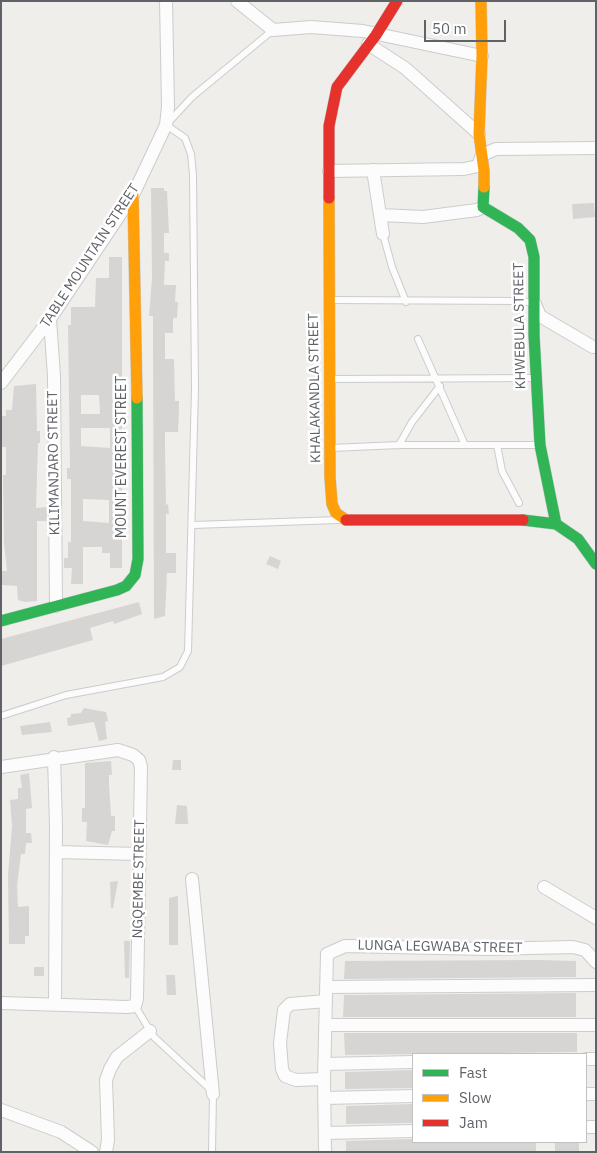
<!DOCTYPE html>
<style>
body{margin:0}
#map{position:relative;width:597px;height:1153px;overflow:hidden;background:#efeeea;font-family:"IBM Plex Sans",sans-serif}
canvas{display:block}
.frame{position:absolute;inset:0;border:2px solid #5f6368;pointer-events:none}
.legend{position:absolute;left:412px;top:1053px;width:175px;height:90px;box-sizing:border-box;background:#fff;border:1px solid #bfc1c3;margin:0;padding:6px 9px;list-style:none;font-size:15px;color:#5f6368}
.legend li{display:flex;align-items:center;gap:10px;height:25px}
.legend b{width:25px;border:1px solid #bfc1c3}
.scale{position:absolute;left:424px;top:20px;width:82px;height:22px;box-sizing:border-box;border:2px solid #5f6368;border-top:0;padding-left:6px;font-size:15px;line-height:18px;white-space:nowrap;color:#5f6368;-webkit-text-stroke:4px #fff;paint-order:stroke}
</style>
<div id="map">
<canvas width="597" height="1153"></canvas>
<div class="frame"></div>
<ul class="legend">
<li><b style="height:6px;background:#30b455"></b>Fast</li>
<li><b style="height:6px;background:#ff9f0a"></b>Slow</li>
<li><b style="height:6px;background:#e5322d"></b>Jam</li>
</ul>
<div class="scale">50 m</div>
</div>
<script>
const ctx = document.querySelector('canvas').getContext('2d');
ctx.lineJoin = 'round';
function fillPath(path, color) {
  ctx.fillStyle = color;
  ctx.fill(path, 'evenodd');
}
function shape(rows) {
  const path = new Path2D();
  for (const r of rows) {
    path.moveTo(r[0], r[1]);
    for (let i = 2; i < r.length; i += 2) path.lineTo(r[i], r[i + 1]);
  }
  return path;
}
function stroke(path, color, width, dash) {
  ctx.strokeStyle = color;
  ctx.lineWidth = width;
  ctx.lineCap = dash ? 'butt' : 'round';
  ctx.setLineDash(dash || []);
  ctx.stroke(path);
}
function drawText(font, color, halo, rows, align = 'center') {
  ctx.font = font + ' "IBM Plex Sans",sans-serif';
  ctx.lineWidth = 5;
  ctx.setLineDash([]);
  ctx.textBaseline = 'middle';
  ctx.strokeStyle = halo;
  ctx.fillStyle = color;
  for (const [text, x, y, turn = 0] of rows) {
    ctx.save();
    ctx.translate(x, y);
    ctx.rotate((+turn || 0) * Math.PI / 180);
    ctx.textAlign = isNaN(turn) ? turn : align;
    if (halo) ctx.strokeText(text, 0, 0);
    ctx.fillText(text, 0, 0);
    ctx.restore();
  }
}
const building = shape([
 [151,188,164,188,164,191,167,191,169,233,164,233,164,253,169,253,169,261,165,261,164,285,176,285,175,302,178,302,177,318,173,318,173,333,165,333,165,359,174,359,175,401,179,401,179,411,178,432,165,432,165,448,166,505,168,504,169,514,166,514,166,553,176,553,176,573,167,573,165,616,154,619,153,337,153,316,149,316,152,278],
 [594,203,595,217,573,219,572,204],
 [109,257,122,257,122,568,110,568,110,553,102,553,102,547,83,547,83,584,71,584,72,568,64,568,64,558,68,558,68,542,71,542,71,479,67,479,67,468,70,468,68,325,71,325,71,307,95,307,96,278,109,278],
 [81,395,99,395,100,414,81,414],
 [81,428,110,428,110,448,81,446],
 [83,499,109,500,109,523,83,521],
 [36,384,37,431,40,431,40,443,38,443,36,508,47,507,47,521,37,521,37,601,25,602,18,600,17,586,1,585,1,571,7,571,4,543,3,475,6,475,6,447,1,447,1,416,6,416,6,410,12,410,14,386],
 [270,556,281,561,278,569,266,564],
 [139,602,142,614,114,624,113,621,90,628,93,640,1,666,1,639],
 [84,708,106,712,108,721,105,722,107,739,99,741,94,722,68,726,67,718,71,717,71,714,81,713],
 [50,722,52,732,22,735,20,726],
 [173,760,181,760,181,770,172,770],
 [111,761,112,775,109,775,109,784,111,816,115,816,115,831,112,831,108,845,86,841,87,822,82,822,82,808,85,808,85,763],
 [29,773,32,808,26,809,26,833,31,833,32,843,26,843,25,854,21,854,17,886,18,907,29,906,29,936,25,936,25,944,9,944,8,876,12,826,10,800,18,799,18,788,22,788,20,775],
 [177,805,187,806,188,824,175,824],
 [118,881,113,908,111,908,110,882],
 [178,896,178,945,169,945,169,898],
 [124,941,130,941,129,978,125,978],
 [540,960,576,961,576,977,344,979,345,961],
 [34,967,44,967,44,976,34,976],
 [166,975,175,975,176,995,167,995],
 [576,993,576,1017,343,1017,344,995],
 [344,1033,577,1033,577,1052,345,1055],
 [413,1070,413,1088,345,1089,345,1072],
 [413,1104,413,1123,346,1124,346,1106],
 [413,1139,413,1142,536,1142,536,1152,346,1152,346,1141],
 [555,1142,579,1142,579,1152,555,1152]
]);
const lane = shape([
 [383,234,392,267,406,302],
 [331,300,520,301,534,303],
 [418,339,465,445],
 [331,379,536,378],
 [399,445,412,422,440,386],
 [497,445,502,471,519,503],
 [331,448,399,445,540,445],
 [193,525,339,520],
 [1,716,66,695,163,677,180,667,188,651,195,389,193,175,191,154,185,138,166,125,192,97,273,30],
 [135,1006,154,1037,209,1088,213,1094,212,1152]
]);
const street = shape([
 [237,1,273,30,311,27,363,31,482,56],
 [368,44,405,68,479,134],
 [373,170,383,234],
 [329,171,464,169,478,166,482,155,496,149,596,148],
 [380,215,423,217,477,210,483,207],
 [535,304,540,316,593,347],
 [50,319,54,376,56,606],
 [1,383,50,319,133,195,166,125,168,107,166,1],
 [54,757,56,826,55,1003],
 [1,767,118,750,133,755,139,760,141,767,137,999,135,1006,127,1007,1,1003],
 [56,852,139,854],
 [192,879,213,1094],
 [544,887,596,918],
 [326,987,596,985],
 [325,1025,596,1025],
 [586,1059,596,1059],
 [324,1064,413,1062],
 [324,1079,296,1080,285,1076,282,1069,280,1043,284,1010,290,1004,326,1001],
 [586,1094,596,1094],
 [324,1098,413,1096],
 [1,1110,61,1132,92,1152],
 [586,1127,596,1127],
 [325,1133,413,1131],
 [106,1152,108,1140,106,1080,110,1069,117,1057,150,1031],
 [325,1152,324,1079,327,954,345,946,487,949,573,947,585,950,596,962]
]);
const fast = shape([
 [484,187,483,207,518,228,530,240,534,257,534,335,540,445,556,524],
 [523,520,556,524,578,539,596,564],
 [1,621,117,590,126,586,135,575,138,559,137,398]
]);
const slow = shape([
 [481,1,482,56,479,134,484,171,484,187],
 [133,195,137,398],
 [329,198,330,477,332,504,336,513,346,520]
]);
const jam = shape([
 [329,198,329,126,337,87,376,35,397,1],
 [346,520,523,520]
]);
const streetNames = [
 ["TABLE MOUNTAIN STREET",90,256,-57],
 ["KHWEBULA STREET",520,326,-91],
 ["KHALAKANDLA STREET",315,388,-91],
 ["MOUNT EVEREST STREET",122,457,-90],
 ["KILIMANJARO STREET",54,463,-91],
 ["NGQEMBE STREET",139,879,-89],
 ["LUNGA LEGWABA STREET",440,947,1]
];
fillPath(building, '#d6d5d3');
stroke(lane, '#cbcccc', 8);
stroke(street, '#cbcccc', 14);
stroke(fast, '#cacacb', 12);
stroke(slow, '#cacacb', 12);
stroke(jam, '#cacacb', 12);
stroke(lane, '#fdfcfc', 6);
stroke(street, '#fdfcfc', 12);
stroke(fast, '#30b455', 11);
stroke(slow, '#ff9f0a', 11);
stroke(jam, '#e5322d', 11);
drawText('14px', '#5f6368', '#fff', streetNames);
</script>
